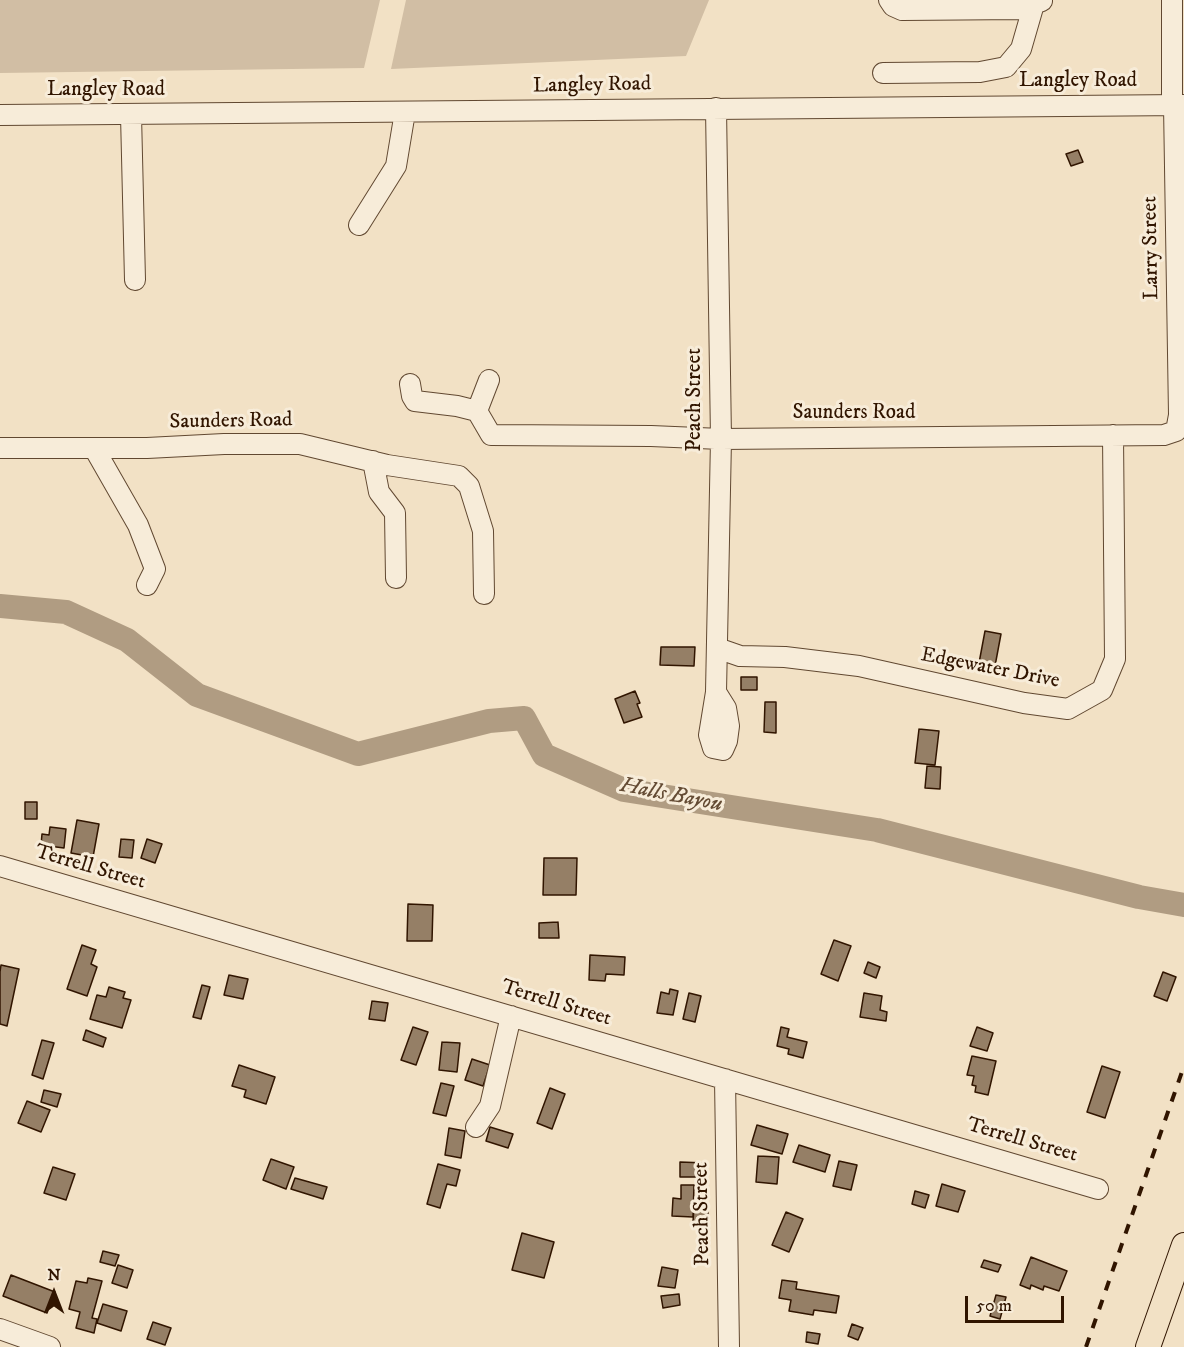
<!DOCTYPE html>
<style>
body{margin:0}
#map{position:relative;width:1184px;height:1347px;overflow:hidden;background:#f2e1c5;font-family:"IM FELL DW Pica",serif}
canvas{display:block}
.north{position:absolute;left:24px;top:1263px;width:60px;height:60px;-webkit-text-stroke:4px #f7ecd9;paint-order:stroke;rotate:0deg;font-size:16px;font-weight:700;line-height:24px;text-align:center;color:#311500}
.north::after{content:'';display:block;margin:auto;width:21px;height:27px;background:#311500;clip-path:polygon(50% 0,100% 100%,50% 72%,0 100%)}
.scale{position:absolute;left:965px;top:1296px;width:99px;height:27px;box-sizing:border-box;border:3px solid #311500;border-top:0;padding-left:8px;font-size:18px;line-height:21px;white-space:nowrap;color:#311500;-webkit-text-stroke:4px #f7ecd9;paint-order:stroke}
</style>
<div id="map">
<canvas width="1184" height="1347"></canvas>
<div class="north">N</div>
<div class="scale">50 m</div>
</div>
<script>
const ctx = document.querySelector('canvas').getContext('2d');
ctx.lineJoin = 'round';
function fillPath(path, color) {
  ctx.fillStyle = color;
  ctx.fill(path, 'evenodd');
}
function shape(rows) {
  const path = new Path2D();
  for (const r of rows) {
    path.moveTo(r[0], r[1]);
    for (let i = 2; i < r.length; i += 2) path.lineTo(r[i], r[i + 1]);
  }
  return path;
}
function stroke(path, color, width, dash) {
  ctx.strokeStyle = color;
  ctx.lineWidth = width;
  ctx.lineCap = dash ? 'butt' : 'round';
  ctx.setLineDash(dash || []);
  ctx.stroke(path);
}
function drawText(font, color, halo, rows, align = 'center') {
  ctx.font = font + ' "IM FELL DW Pica",serif';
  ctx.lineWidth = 6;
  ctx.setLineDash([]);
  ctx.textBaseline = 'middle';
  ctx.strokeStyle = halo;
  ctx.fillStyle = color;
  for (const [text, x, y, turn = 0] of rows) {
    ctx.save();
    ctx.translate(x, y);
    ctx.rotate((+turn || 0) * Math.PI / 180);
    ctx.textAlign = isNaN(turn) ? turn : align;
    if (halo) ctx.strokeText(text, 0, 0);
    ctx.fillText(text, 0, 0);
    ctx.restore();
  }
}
const green = shape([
 [0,0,380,0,364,68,0,73],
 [406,0,709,0,686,56,391,69]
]);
const river = shape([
 [0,606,66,612,127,640,197,695,358,754,489,721,524,718,544,755,624,790,877,830,1139,897,1184,905]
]);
const building = shape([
 [1078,150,1083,162,1071,166,1066,154,1078,150],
 [985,631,1001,634,995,666,979,663,985,631],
 [661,647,695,647,694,666,660,665,661,647],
 [741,677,757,677,757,690,741,690,741,677],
 [635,691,640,703,637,704,642,717,624,723,615,699,635,691],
 [765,702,776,702,776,733,764,732,765,702],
 [919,729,939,731,935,765,915,763,919,729],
 [927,766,941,767,940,789,925,788,927,766],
 [25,802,37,802,37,819,25,819,25,802],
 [77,820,99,824,93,857,71,853,77,820],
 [50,827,66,829,64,848,41,845,42,834,49,835,50,827],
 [121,839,134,840,132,858,119,857,121,839],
 [147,839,162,844,155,863,141,858,147,839],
 [544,858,577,858,576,895,543,895,544,858],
 [408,904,433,905,432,941,407,941,408,904],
 [558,922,559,938,539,938,539,923,558,922],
 [834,940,851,946,838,981,821,974,834,940],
 [82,945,96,950,91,964,97,967,87,996,67,989,82,945],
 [590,955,625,957,624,975,606,974,605,981,589,980,590,955],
 [868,962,880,967,876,978,864,973,868,962],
 [1,965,19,969,7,1026,0,1024,0,972,1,965],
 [1163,972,1176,977,1167,1001,1154,996,1163,972],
 [229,975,248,979,243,999,224,995,229,975],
 [202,985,210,987,201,1019,193,1017,202,985],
 [109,987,125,992,123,998,131,1000,122,1028,90,1019,97,995,106,997,109,987],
 [670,989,678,991,673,1015,657,1013,661,992,669,994,670,989],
 [689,993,701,996,695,1022,683,1019,689,993],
 [864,993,882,996,880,1010,887,1012,886,1021,860,1017,864,993],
 [372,1001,388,1003,385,1021,369,1019,372,1001],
 [413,1027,428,1032,416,1065,401,1060,413,1027],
 [781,1027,789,1029,787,1037,807,1042,803,1058,788,1054,789,1049,777,1046,781,1027],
 [977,1027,993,1033,987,1051,970,1046,977,1027],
 [86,1030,106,1038,103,1047,83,1040,86,1030],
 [42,1040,54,1043,43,1079,32,1075,42,1040],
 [442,1042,460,1043,457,1072,439,1070,442,1042],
 [972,1056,996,1061,988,1095,975,1092,976,1086,972,1085,974,1076,967,1075,972,1056],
 [472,1059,490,1065,483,1086,465,1080,472,1059],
 [239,1065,275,1077,266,1104,244,1097,246,1090,232,1086,239,1065],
 [1102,1066,1120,1072,1105,1118,1087,1112,1102,1066],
 [441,1083,454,1086,446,1116,433,1113,441,1083],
 [550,1088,565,1094,552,1129,537,1123,550,1088],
 [44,1090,61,1094,57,1107,41,1102,44,1090],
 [27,1101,50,1110,41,1132,18,1123,27,1101],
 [757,1125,788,1134,782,1154,751,1145,757,1125],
 [490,1127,513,1134,508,1148,486,1141,490,1127],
 [449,1128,465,1131,461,1158,445,1155,449,1128],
 [799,1145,830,1155,825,1172,793,1162,799,1145],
 [758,1156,779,1157,777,1184,756,1182,758,1156],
 [271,1159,294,1167,286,1189,263,1180,271,1159],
 [839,1161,857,1165,851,1190,833,1186,839,1161],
 [680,1162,706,1163,706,1177,680,1177,680,1162],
 [438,1164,460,1170,456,1186,447,1184,440,1208,427,1204,438,1164],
 [53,1167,75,1174,66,1200,44,1193,53,1167],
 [295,1178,327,1187,323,1199,291,1189,295,1178],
 [942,1184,965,1191,958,1212,936,1206,942,1184],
 [681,1185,694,1185,693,1217,672,1216,673,1198,681,1199,681,1185],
 [915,1191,929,1195,925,1208,912,1204,915,1191],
 [694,1206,708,1207,708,1223,693,1222,694,1206],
 [786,1212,803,1219,789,1252,772,1245,786,1212],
 [522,1233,554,1242,544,1278,512,1270,522,1233],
 [103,1251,119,1255,115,1266,100,1262,103,1251],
 [1031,1257,1067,1271,1059,1291,1044,1286,1043,1290,1031,1285,1030,1289,1020,1285,1031,1257],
 [984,1260,1001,1265,998,1272,981,1267,984,1260],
 [118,1265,133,1270,127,1288,112,1283,118,1265],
 [662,1267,678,1270,675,1288,658,1286,662,1267],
 [11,1275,55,1292,47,1313,3,1296,11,1275],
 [88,1278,102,1281,92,1318,97,1319,94,1333,76,1328,80,1312,69,1309,76,1281,87,1283,88,1278],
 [782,1280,797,1282,796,1289,839,1296,836,1313,814,1310,813,1315,789,1311,791,1300,779,1298,782,1280],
 [679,1294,680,1305,663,1308,661,1296,679,1294],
 [996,1295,1006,1297,1000,1319,990,1316,996,1295],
 [103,1304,127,1311,121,1331,97,1323,103,1304],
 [153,1322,171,1328,165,1345,147,1339,153,1322],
 [852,1324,863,1328,858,1340,848,1336,852,1324],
 [807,1332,820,1334,818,1344,806,1342,807,1332]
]);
const minor = shape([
 [889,0,893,6,902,10,1021,9,1042,1],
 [883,73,980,72,1006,67,1021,49,1034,4],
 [1172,105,1172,0],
 [0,115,1184,105],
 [131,115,135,280],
 [359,225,396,166,405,112],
 [410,384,412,396,415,401,457,406,477,411,491,435,651,436,721,439,1164,435,1176,431,1179,415,1174,105],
 [477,411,489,380],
 [0,448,147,448,224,444,300,444,387,465,459,476,469,486,483,531,484,594],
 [94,448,138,525,155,569,147,585],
 [373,461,379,492,395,513,396,578],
 [717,648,740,656,785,657,859,666,1024,703,1068,709,1102,690,1115,659,1113,435],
 [716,692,726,708,729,726,727,741,723,750,713,748,709,735,716,692,721,439,716,108],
 [0,866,1098,1189],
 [725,1079,729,1347],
 [476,1127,490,1106,511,1016],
 [0,1329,50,1347]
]);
const major = shape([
 [1148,1347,1184,1245]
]);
const rail = shape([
 [1086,1347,1184,1066]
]);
const streetNames = [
 ["Langley Road",1078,82],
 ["Langley Road",592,86,-1],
 ["Langley Road",106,91],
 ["Larry Street",1152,248,-91],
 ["Peach Street",696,400,-90],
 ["Saunders Road",854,414],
 ["Saunders Road",231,422,-1],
 ["Edgewater Drive",990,669,11],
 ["Terrell Street",90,868,16],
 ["Terrell Street",556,1004,17],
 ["Terrell Street",1022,1141,16],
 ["Peach Street",703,1214,-91]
];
const waterNames = [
 ["Halls Bayou",671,796,11]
];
fillPath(green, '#d1bea4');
stroke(river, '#b09c82', 24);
fillPath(building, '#957f66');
stroke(building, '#311500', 1.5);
stroke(minor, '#614831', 22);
stroke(major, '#311500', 26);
stroke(minor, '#f7ecd9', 20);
stroke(major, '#f2e1c5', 24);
stroke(rail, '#311500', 4, [10, 10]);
drawText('21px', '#311500', '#f7ecd9', streetNames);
drawText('italic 22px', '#644b34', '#f7ecd9', waterNames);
</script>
